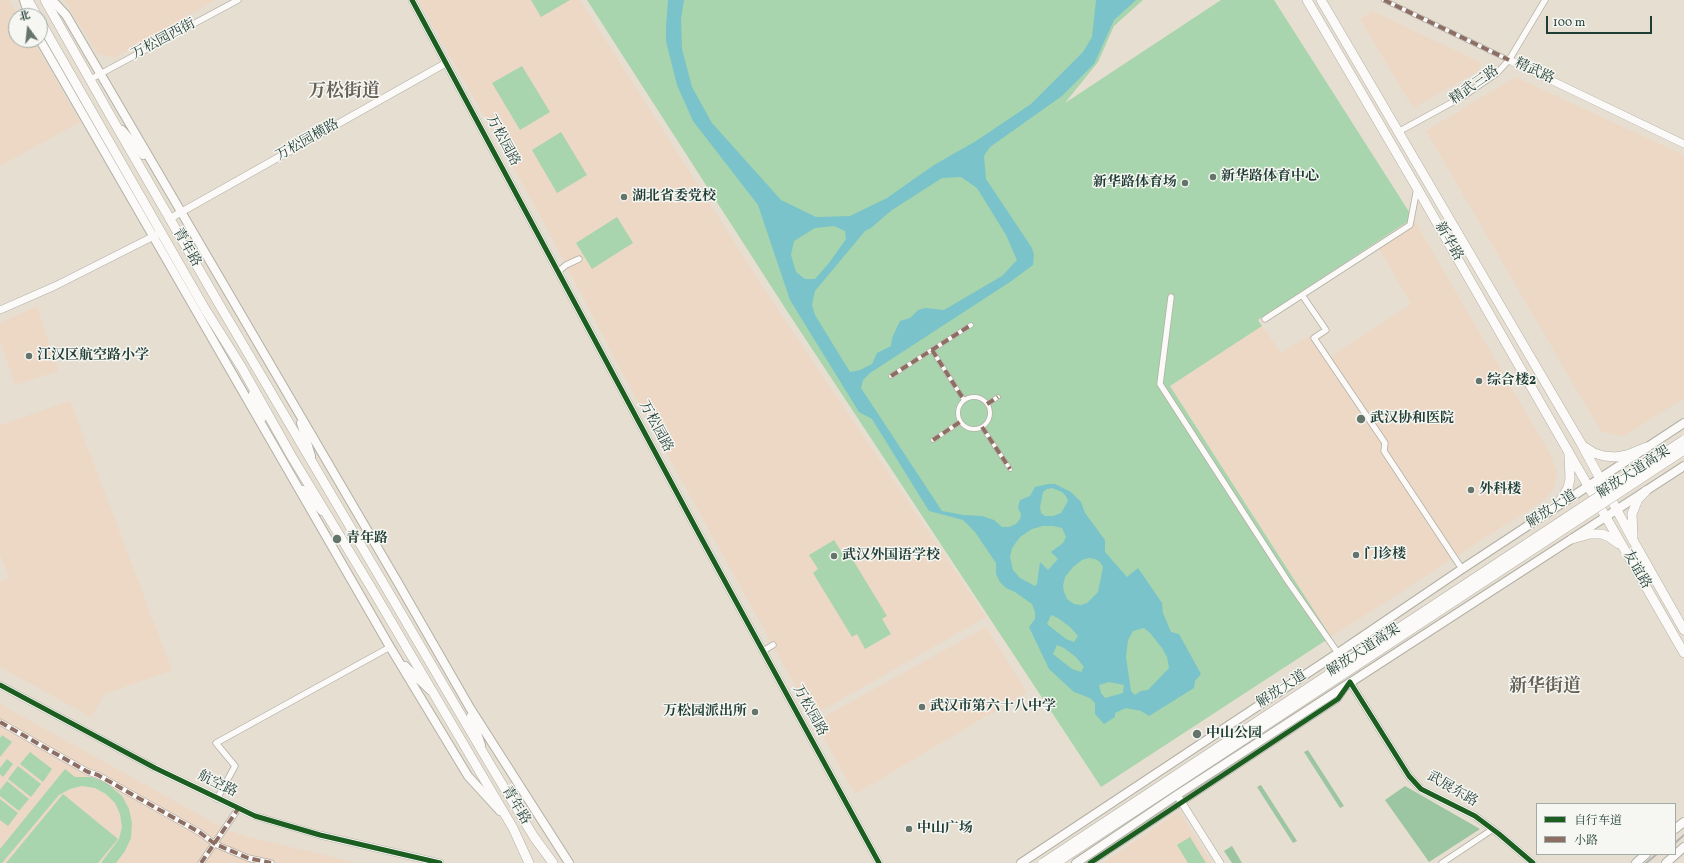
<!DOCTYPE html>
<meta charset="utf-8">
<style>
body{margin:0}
#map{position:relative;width:1684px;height:863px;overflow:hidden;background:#e6ded0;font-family:Vollkorn,"Noto Serif SC",serif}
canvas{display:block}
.legend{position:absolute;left:1536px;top:803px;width:140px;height:52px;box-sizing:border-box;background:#f6f6f2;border:1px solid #a0aca6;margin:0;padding:5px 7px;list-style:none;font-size:12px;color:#1f3d34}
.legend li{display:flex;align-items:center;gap:8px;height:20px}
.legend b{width:20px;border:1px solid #a0aca6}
.north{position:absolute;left:8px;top:8px;width:40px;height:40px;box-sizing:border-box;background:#f6f6f2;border:1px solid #a0aca6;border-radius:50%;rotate:345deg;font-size:11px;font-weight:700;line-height:16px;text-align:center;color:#1f3d34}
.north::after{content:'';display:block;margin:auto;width:14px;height:18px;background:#65756b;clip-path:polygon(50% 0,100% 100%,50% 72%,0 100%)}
.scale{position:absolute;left:1546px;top:16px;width:106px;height:18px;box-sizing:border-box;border:2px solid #1f3d34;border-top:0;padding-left:5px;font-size:12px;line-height:14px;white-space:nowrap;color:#1f3d34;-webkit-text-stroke:3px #f6f6f2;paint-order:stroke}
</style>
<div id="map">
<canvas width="1684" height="863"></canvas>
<ul class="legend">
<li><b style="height:5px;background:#1b5e20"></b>自行车道</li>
<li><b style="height:5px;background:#8d6e63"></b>小路</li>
</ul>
<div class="north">北</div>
<div class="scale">100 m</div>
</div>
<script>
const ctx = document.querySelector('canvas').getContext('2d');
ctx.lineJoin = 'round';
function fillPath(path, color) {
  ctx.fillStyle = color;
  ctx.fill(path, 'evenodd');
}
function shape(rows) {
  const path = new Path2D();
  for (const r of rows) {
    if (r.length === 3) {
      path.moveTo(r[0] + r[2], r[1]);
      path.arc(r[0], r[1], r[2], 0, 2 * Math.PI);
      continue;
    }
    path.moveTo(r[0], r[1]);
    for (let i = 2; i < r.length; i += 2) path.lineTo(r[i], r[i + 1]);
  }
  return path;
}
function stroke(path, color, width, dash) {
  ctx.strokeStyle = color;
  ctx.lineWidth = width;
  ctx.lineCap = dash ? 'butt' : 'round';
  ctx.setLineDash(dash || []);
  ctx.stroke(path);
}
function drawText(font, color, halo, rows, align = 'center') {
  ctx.font = font + ' Vollkorn,"Noto Serif SC",serif';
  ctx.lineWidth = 3;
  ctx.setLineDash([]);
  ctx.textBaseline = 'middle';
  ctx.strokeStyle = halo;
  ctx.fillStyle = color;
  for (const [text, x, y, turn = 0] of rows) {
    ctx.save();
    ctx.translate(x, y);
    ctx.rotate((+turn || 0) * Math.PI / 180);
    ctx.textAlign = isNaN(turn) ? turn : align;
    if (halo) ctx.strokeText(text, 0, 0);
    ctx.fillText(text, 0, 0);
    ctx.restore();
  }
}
const built = shape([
 [0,0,9,0,19,16,16,16,16,40,33,40,80,122,0,166],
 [64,0,215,0,114,58,98,54],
 [418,0,580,0,772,301,986,617,812,716,631,389,533,202],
 [1372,11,1482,63,1477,72,1413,108,1360,19],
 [1515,77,1684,155,1684,398,1624,436,1602,432,1586,406,1426,131],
 [1413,218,1549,452,1557,472,1555,485,1552,491,1545,499,1331,637,1170,386,1261,326,1258,320,1281,353,1314,333,1330,357,1411,304,1376,243],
 [37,306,58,371,15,385,0,341,0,323],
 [70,401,172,670,105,694,91,717,0,667,0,582,9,578,0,554,0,425],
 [986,627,1027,692,855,794,815,722],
 [0,704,225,829,245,836,357,863,0,863],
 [1179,811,1212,863,1103,863]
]);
const green = shape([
 [531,0,570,0,541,17],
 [587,0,1143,0,1114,26,1098,62,1065,103,1221,0,1274,0,1413,218,1258,320,1262,326,1170,386,1331,637,1101,787,787,311],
 [522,66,550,112,520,130,492,83],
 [561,132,587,175,557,193,532,150],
 [617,217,633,243,592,269,576,243],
 [834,540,843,554,848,552,887,616,882,619,891,634,865,649,857,634,852,637,813,573,818,569,809,555],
 [2,735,12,742,0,757,0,738],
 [30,752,52,769,43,782,20,764],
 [7,759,13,764,3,777,0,774,0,768],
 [18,766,41,784,31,797,8,779],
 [65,769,75,777,91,777,105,782,122,796,129,809,132,823,131,838,125,851,116,863,101,863,119,839,122,827,120,814,115,803,106,794,95,788,82,786,70,789,59,795,2,863,0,863,0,849],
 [7,781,29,799,19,811,0,796,0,790],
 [63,794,118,839,98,863,6,863],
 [0,799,18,813,8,826,0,820],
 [1190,837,1206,863,1188,863,1177,845]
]);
const forest = shape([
 [1308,750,1344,806,1340,808,1304,752],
 [1261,785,1297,841,1293,843,1257,787],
 [1405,786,1480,829,1429,862,1385,800],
 [1232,846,1242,863,1232,863,1224,851]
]);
const water = shape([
 [668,0,684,0,681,19,682,49,692,87,712,123,781,200,816,217,850,216,887,198,934,165,976,141,1031,104,1083,52,1092,37,1096,0,1136,0,1114,20,1094,64,1062,96,990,147,984,156,986,179,1032,248,1034,255,1033,265,1010,282,870,373,863,380,861,388,942,511,964,515,982,516,994,520,1002,527,1009,527,1016,524,1020,519,1021,514,1018,508,1020,500,1030,496,1035,487,1048,484,1055,484,1071,492,1081,502,1085,513,1105,540,1105,552,1112,560,1127,577,1138,568,1162,603,1163,613,1171,632,1179,634,1201,674,1195,681,1194,688,1149,716,1141,711,1126,708,1115,713,1115,717,1104,724,1095,714,1095,703,1090,698,1074,692,1049,669,1029,627,1035,619,1035,612,1032,604,1015,592,1006,588,1000,582,996,574,996,563,975,532,963,520,929,511,872,419,859,412,790,300,758,205,693,121,677,85,666,41,666,27],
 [961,177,977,188,1006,235,1017,260,1002,276,944,310,926,308,918,310,910,318,900,321,892,338,891,346,877,353,872,364,860,370,850,372,815,315,812,305,815,291,865,231,871,228,892,210,942,178],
 [834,226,845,231,846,239,829,263,815,279,805,279,796,272,791,255,794,241,815,228],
 [1052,488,1062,492,1066,496,1068,501,1061,513,1053,516,1045,516,1041,513,1040,507,1043,492,1047,489],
 [1043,526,1053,526,1062,528,1066,537,1063,543,1051,552,1058,559,1048,570,1040,562,1037,584,1035,586,1020,578,1013,570,1010,557,1012,548,1020,537,1032,529],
 [1089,558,1095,559,1100,562,1103,567,1098,592,1087,603,1081,605,1074,604,1067,599,1064,592,1063,586,1065,577,1073,567,1082,560],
 [1051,615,1058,618,1070,627,1078,636,1074,642,1066,639,1047,624],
 [1144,628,1150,633,1162,648,1167,657,1169,668,1148,690,1141,691,1135,695,1131,691,1126,657,1128,640,1133,631],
 [1057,645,1064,648,1076,657,1084,667,1081,672,1072,669,1053,654],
 [1109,682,1124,685,1123,693,1105,698,1101,693,1099,685]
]);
const pedestrian = shape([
 [1384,0,1509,60],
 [932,350,964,400],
 [891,376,971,325],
 [974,413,16],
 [987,404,998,397],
 [982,427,1010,469],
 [933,440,960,422]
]);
const minor = shape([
 [89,80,238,0],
 [1398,132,1462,97,1497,73,1509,60,1545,0],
 [558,272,566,265,579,259],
 [1302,295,1326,330,1314,338,1385,443,1384,451,1462,569],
 [1171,297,1160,384,1287,580,1338,653],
 [1265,319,1410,225,1417,188],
 [763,651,773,645],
 [0,722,88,772,98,775,119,787,199,832,215,844,248,858,271,863],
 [217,799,235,766,216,743,390,647],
 [201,863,238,809],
 [1090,863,1338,699,1346,687],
 [1442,863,1493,829]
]);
const tertiary = shape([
 [412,0,699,534,879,863],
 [1509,60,1684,144],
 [169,219,446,63],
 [0,310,55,286,158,234],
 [1350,682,1409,776,1421,789,1475,816,1499,834,1533,863],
 [0,685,155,768,255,816,320,835,440,863],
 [1177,795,1220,863]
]);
const secondary = shape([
 [24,0,29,16],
 [52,0,66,15,397,581,470,708,569,863],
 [40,40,390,647,468,776,500,811],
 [122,130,143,155],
 [253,394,262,418],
 [301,423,311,456],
 [303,490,322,511],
 [405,666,430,690],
 [471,716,481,745],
 [1675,829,1684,822],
 [1021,863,1338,653,1462,569,1684,423],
 [1076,863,1177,795,1684,466],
 [1636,863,1646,854],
 [1666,863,1684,847]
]);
const primary = shape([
 [28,0,37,16],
 [45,0,110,115,219,304,491,766,534,837,553,863],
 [1307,0,1417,188,1684,653],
 [1321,0,1582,445,1634,542,1684,630],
 [40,21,205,309,242,368,292,457,372,589,513,828,529,863],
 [1583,446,1594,453,1604,456,1616,457,1627,455,1647,447],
 [1550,511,1558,504,1564,495,1568,488,1570,479,1569,455],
 [1633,537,1632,514,1638,499,1646,491],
 [1572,539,1590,534,1602,534,1609,537,1619,544]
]);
const rail = shape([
 [1675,843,1684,835],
 [1646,863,1657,854]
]);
const primaryBridge = shape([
 [1043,863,1684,440],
 [1056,863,1684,450]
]);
const quiet = shape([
 [1384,0,1509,60],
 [932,350,964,400],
 [891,376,971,325],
 [987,404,998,397],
 [982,427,1010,469],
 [933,440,960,422],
 [0,722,88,772,98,775,119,787,199,832,215,844,248,858,271,863],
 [201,863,238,809]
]);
const cycleway = shape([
 [412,0,699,534,879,863],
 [0,685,155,768,255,816,320,835,440,863],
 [1090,863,1338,699,1350,682,1409,776,1421,789,1475,816,1499,834,1533,863]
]);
const markers = [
 [1213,177,4,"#65756b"],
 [1185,183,4,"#65756b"],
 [624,197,4,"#65756b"],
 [29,356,4,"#65756b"],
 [1479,381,4,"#65756b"],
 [1361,419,5,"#65756b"],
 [1471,490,4,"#65756b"],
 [337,539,5,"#65756b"],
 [1356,555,4,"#65756b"],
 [834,556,4,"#65756b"],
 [922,707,4,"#65756b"],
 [755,712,4,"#65756b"],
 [1197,734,5,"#65756b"],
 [909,829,4,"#65756b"]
];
const streetNames = [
 ["万松园西街",164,40,-28],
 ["精武路",1534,72,25],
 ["精武三路",1475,86,-35],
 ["万松园横路",308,141,-29],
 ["万松园路",502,141,62],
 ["新华路",1448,242,60],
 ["青年路",186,248,60],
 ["万松园路",655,427,62],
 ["解放大道高架",1634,473,-33],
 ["解放大道",1552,510,-33],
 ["友谊路",1636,570,60],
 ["解放大道高架",1364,651,-33],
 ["解放大道",1282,690,-33],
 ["万松园路",809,711,61],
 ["航空路",217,785,26],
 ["武展东路",1452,790,30],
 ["青年路",515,806,59]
];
const poiNames = [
 ["新华路体育中心",1221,177],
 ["新华路体育场",1177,183,"right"],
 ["湖北省委党校",632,197],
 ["江汉区航空路小学",37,356],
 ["综合楼2",1487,381],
 ["武汉协和医院",1370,419],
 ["外科楼",1479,490],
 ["青年路",346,539],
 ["门诊楼",1364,555],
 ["武汉外国语学校",842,556],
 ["武汉市第六十八中学",930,707],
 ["万松园派出所",747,712,"right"],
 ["中山公园",1206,734],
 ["中山广场",917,829]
];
const districtNames = [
 ["万松街道",344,93],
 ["新华街道",1545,688]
];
fillPath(built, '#edd8c6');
fillPath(green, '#a8d5ad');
fillPath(forest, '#9cc5a1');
fillPath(water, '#7ac3ca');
stroke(pedestrian, '#b2b0a6', 5.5);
stroke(minor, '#b2b0a6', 7);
stroke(tertiary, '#b2b0a6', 8);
stroke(secondary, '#b2b0a6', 10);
stroke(primary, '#b2b0a6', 10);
stroke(pedestrian, '#fbfaf8', 4);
stroke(minor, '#fbfaf8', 5.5);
stroke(tertiary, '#fbfaf8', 7);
stroke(secondary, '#fbfaf8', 8);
stroke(primary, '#fbfaf8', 9);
stroke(rail, '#b2b4b1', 2);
stroke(primaryBridge, '#b2b0a6', 10, []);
stroke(primaryBridge, '#fbfaf8', 9);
stroke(quiet, '#8d6e63', 4, [8, 4]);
stroke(cycleway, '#1b5e20', 5);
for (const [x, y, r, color] of markers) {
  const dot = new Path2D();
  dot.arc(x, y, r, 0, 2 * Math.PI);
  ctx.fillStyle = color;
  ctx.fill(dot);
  stroke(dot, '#f6f6f2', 1.5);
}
drawText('14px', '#1f3d34', '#f6f6f2', streetNames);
drawText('bold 14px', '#1f3d34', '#f6f6f2', poiNames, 'left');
drawText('bold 18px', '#666257', '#f6f6f2', districtNames);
</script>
